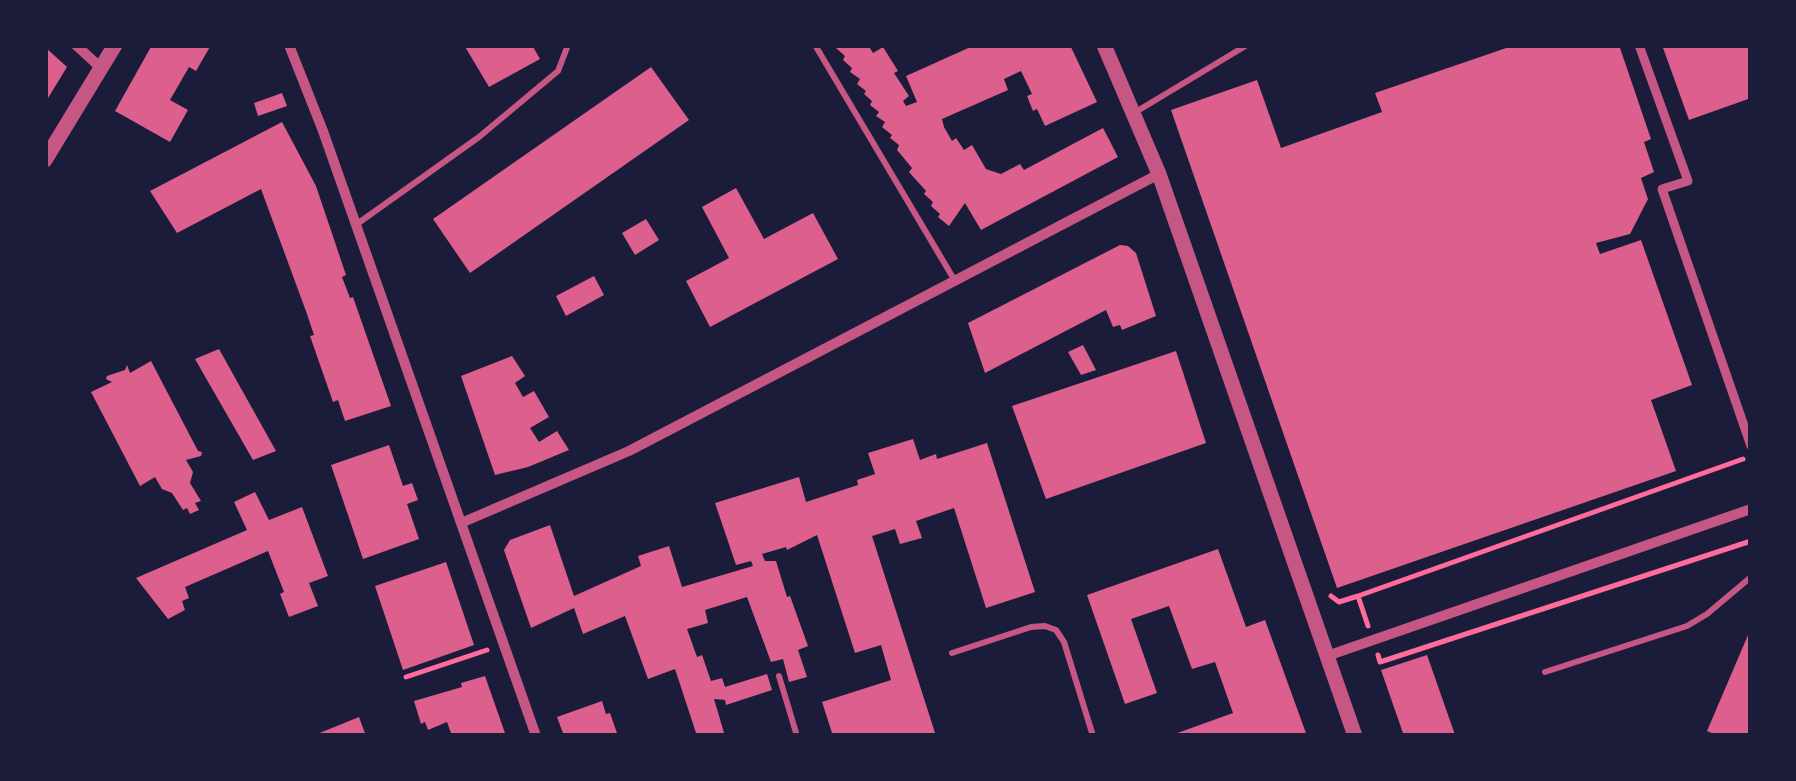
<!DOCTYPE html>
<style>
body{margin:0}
#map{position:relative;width:1796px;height:781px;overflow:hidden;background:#1b1b3a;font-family:"Titillium Web",sans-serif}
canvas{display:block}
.frame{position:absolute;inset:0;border:48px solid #1b1b3a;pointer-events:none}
</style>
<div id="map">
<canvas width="1796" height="781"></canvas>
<div class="frame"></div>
</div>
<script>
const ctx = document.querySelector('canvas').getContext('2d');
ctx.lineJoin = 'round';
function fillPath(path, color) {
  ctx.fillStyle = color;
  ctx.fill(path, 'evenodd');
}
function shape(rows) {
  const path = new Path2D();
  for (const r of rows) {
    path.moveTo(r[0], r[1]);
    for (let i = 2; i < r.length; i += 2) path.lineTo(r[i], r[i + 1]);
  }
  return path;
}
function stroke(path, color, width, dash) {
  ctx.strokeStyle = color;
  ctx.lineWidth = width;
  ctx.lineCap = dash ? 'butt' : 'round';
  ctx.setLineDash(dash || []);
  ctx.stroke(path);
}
const building = shape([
 [152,45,211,45,196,71,189,67,170,100,188,110,170,142,115,111],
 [464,45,532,45,540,59,489,87],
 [838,45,868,45,873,53,883,47,898,71,894,73,909,96,903,101,906,106,917,102,906,76,975,45,1070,45,1097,102,1045,126,1037,109,1033,111,1027,96,1032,94,1021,71,1004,79,1008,90,942,119,944,127,952,141,956,138,964,150,972,145,986,169,1001,174,1020,164,1024,170,1103,128,1118,157,981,230,965,203,949,226,938,217,940,214,931,206,933,202,924,194,926,191,909,172,912,168,897,150,899,145,890,138,892,135,882,127,885,122,876,116,879,112,870,105,872,101,864,94,866,91,857,84,860,79,850,72,852,68,843,60,845,56,836,48],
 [1515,45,1619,45,1651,139,1644,142,1654,172,1641,178,1648,199,1630,234,1596,243,1600,254,1641,240,1692,385,1651,400,1676,471,1337,588,1171,110,1257,80,1281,148,1382,112,1375,93],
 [1662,45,1751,45,1751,98,1689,120],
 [45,47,67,67,45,103],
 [651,67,689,120,470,273,433,219],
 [282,93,287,106,258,116,254,103],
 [282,122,316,186,346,275,342,277,350,298,353,297,391,406,345,421,338,400,333,402,310,336,314,335,307,314,261,189,177,233,150,191],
 [736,188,764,239,813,213,838,259,710,327,686,281,729,258,702,207],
 [646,219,659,240,635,255,622,233],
 [1120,245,1128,246,1136,253,1156,316,1122,330,1120,325,1113,327,1106,310,985,373,968,323],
 [594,276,604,295,566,316,556,296],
 [1083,345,1096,370,1081,375,1068,352],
 [219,349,276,451,253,460,195,359],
 [1176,351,1206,443,1046,499,1012,406],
 [512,356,525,376,515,383,523,397,534,391,549,417,530,428,539,442,557,431,569,450,528,467,495,475,461,376],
 [151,361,198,451,202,452,201,456,186,460,193,472,190,483,201,501,195,503,199,510,190,514,187,508,183,510,172,493,162,489,155,477,140,486,91,392,112,382,106,379,107,376,125,370,127,365,130,373],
 [913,439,920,460,936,454,937,459,987,443,1035,592,986,608,954,508,916,521,922,538,900,544,895,529,872,536,936,736,833,736,822,702,891,680,881,645,855,653,817,535,787,550,786,547,762,554,765,561,776,561,787,597,790,596,808,646,798,650,807,677,789,682,783,659,771,662,747,597,705,610,708,623,687,629,697,657,702,655,711,681,722,678,725,687,767,674,772,690,726,705,725,700,714,699,725,736,697,736,675,669,648,679,625,616,583,634,574,608,531,628,504,550,510,540,550,525,574,596,641,566,638,556,669,546,682,587,753,566,751,561,736,565,715,503,799,477,806,502,858,485,857,480,875,474,868,453],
 [389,445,403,486,412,483,418,500,407,504,419,539,363,559,331,465],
 [255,492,269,520,302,507,328,576,309,583,318,606,289,617,280,594,284,592,268,551,185,587,189,598,182,601,185,610,168,619,136,578,247,530,234,502],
 [1218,549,1246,627,1265,620,1307,736,1169,736,1233,713,1215,662,1192,669,1169,606,1131,619,1157,693,1125,704,1087,595],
 [446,562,474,645,403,670,375,586],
 [1751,628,1751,736,1718,736,1707,731],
 [1427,655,1454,732,1455,736,1404,736,1381,670],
 [485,676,506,736,452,736,447,722,428,730,425,722,421,724,414,701,462,687,461,683],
 [602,701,606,714,610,713,618,736,564,736,557,717],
 [359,717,366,736,312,736]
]);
const path = shape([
 [1331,596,1339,602,1358,596,1743,459],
 [1358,596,1368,626],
 [1378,655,1380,662,1751,541],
 [406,677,487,650]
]);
const service = shape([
 [815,45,955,281],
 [1134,113,1247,45],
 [357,224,479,137,558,71,568,45],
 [952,653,1031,627,1045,626,1056,630,1064,642,1093,736],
 [1545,672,1687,626,1707,614,1751,577],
 [779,676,797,736]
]);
const pedestrian = shape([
 [1639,45,1688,181,1662,189,1751,446]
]);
const minor = shape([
 [76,45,102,69],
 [289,45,323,131,536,736],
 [461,523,629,451,1159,174],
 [1327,656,1751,509]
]);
const tertiary = shape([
 [1104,45,1159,174,1355,736],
 [45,160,115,45]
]);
fillPath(building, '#dd5f8e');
stroke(path, '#ff6b9d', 5);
stroke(service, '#c65784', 6);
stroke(pedestrian, '#c65784', 9);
stroke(minor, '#c65784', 10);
stroke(tertiary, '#c65784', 15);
</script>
